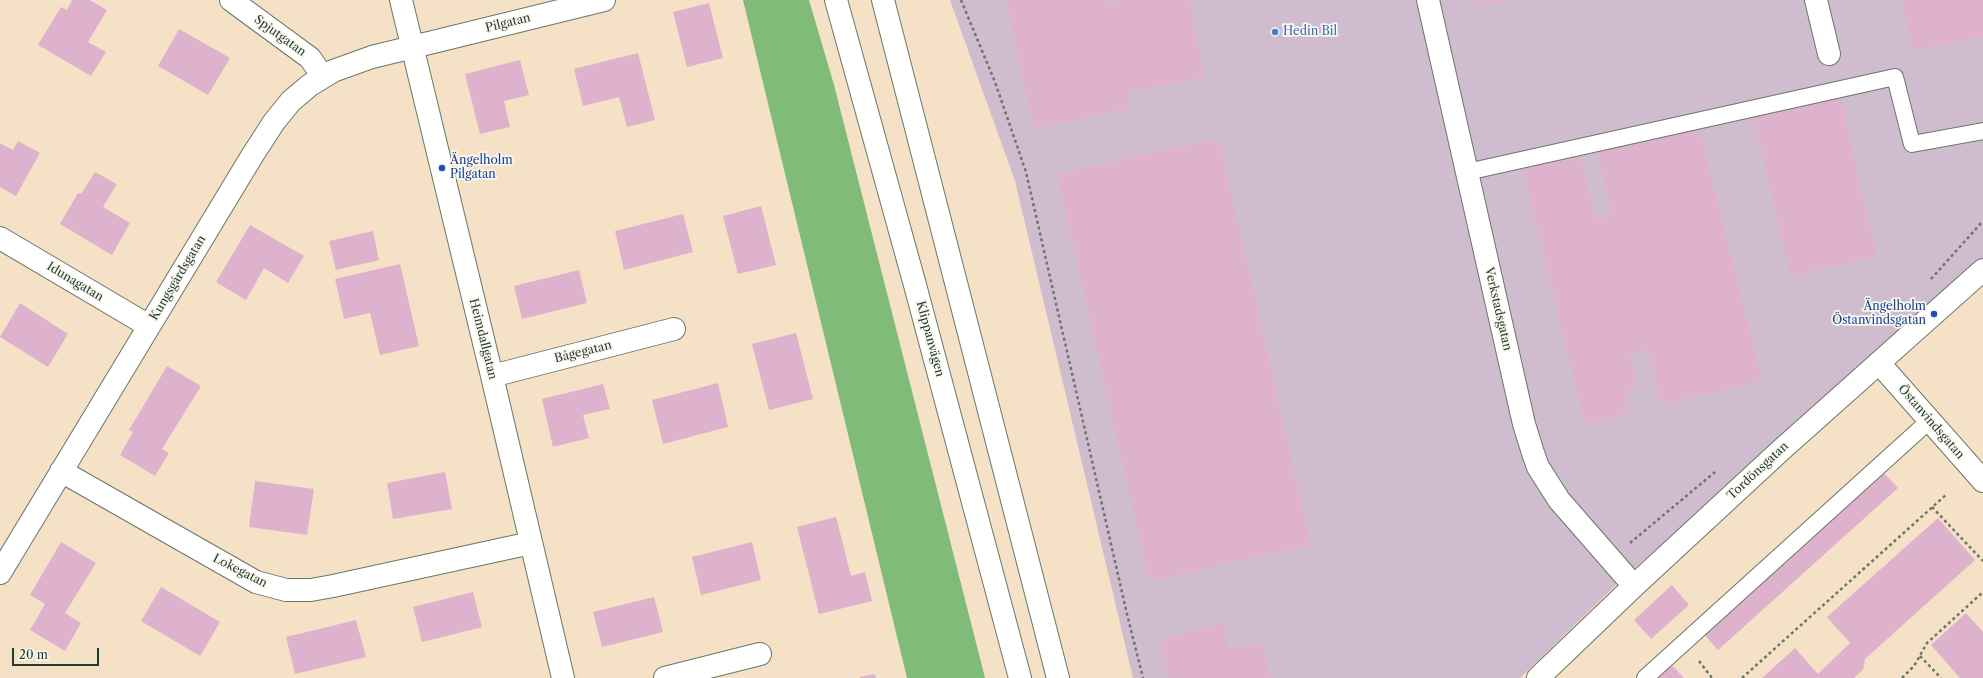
<!DOCTYPE html>
<meta charset="utf-8">
<style>
body{margin:0}
#map{position:relative;width:1983px;height:678px;overflow:hidden;background:#f5e1c6;font-family:"Libre Caslon Text",serif}
canvas{display:block}
.scale{position:absolute;left:12px;top:648px;width:87px;height:18px;box-sizing:border-box;border:2px solid #1f3d34;border-top:0;padding-left:5px;font-size:12px;line-height:14px;white-space:nowrap;color:#1f3d34;-webkit-text-stroke:3px #fbf7ec;paint-order:stroke}
</style>
<div id="map">
<canvas width="1983" height="678"></canvas>
<div class="scale">20 m</div>
</div>
<script>
const ctx = document.querySelector('canvas').getContext('2d');
ctx.lineJoin = 'round';
function fillPath(path, color) {
  ctx.fillStyle = color;
  ctx.fill(path, 'evenodd');
}
function shape(rows) {
  const path = new Path2D();
  for (const r of rows) {
    path.moveTo(r[0], r[1]);
    for (let i = 2; i < r.length; i += 2) path.lineTo(r[i], r[i + 1]);
  }
  return path;
}
function stroke(path, color, width, dash) {
  ctx.strokeStyle = color;
  ctx.lineWidth = width;
  ctx.lineCap = dash ? 'butt' : 'round';
  ctx.setLineDash(dash || []);
  ctx.stroke(path);
}
function drawText(font, color, halo, rows, align = 'center') {
  ctx.font = font + ' "Libre Caslon Text",serif';
  ctx.lineWidth = 3.5;
  ctx.setLineDash([]);
  ctx.textBaseline = 'middle';
  ctx.strokeStyle = halo;
  ctx.fillStyle = color;
  for (const [text, x, y, turn = 0] of rows) {
    ctx.save();
    ctx.translate(x, y);
    ctx.rotate((+turn || 0) * Math.PI / 180);
    ctx.textAlign = isNaN(turn) ? turn : align;
    if (halo) ctx.strokeText(text, 0, 0);
    ctx.fillText(text, 0, 0);
    ctx.restore();
  }
}
const industrial = shape([
 [950,0,1983,0,1983,265,1620,581,1520,678,1133,678,1015,181]
]);
const forest = shape([
 [743,0,809,0,834,85,985,678,907,678]
]);
const building = shape([
 [72,0,90,0,107,10,88,42,106,52,91,76,38,45,61,7,67,10],
 [1006,0,1107,0,1108,4,1127,0,1189,0,1205,76,1127,93,1130,108,1034,129],
 [1475,0,1505,0,1505,1,1477,8],
 [1902,0,1983,0,1983,36,1913,51],
 [709,3,723,58,687,67,673,12],
 [179,29,230,58,208,95,158,66],
 [638,53,655,120,627,127,619,97,583,106,574,69],
 [520,60,529,95,504,101,510,127,480,134,465,74],
 [1840,95,1877,256,1790,276,1753,115],
 [1699,127,1762,380,1661,405,1647,349,1630,353,1639,387,1625,390,1631,412,1585,424,1522,166,1579,152,1596,219,1612,215,1597,152],
 [1219,138,1311,545,1149,582,1057,174],
 [18,141,40,153,16,196,0,187,0,143,13,150],
 [95,172,117,184,103,207,130,223,112,255,60,224,78,193,81,194],
 [761,206,776,265,738,274,723,216],
 [683,214,693,252,624,270,615,231],
 [250,225,304,256,288,283,264,268,246,300,216,282],
 [373,231,379,260,336,270,329,241],
 [400,264,419,346,380,355,370,313,344,319,335,279],
 [579,270,587,303,522,319,514,286],
 [20,303,68,334,48,367,0,337],
 [796,333,813,399,769,410,752,344],
 [167,366,201,386,162,449,169,453,155,476,120,455,133,432,129,430],
 [718,383,728,427,663,444,652,400],
 [603,384,610,409,583,415,589,438,553,447,542,399],
 [1882,471,1898,488,1718,650,1703,633],
 [445,472,452,509,393,519,387,483],
 [255,481,314,489,307,535,249,527],
 [836,517,851,576,865,572,872,601,819,614,797,527],
 [1938,518,1975,560,1865,659,1863,670,1854,678,1762,678,1795,648,1818,674,1850,643,1827,617],
 [61,542,96,563,65,613,81,623,65,651,30,630,45,604,30,595],
 [752,542,761,580,701,595,692,557],
 [1672,585,1689,605,1651,639,1634,620],
 [161,587,220,622,200,656,141,621],
 [473,592,482,627,422,642,413,607],
 [654,597,663,632,602,647,593,612],
 [1966,613,1983,632,1983,678,1960,678,1931,645],
 [356,620,366,657,295,674,286,637],
 [1223,623,1229,650,1262,642,1271,678,1169,678,1160,639],
 [1672,665,1684,678,1657,678],
 [875,674,876,678,860,678,860,677]
]);
const path = shape([
 [961,0,995,82,1026,172,1127,614,1143,678],
 [1931,279,1983,221],
 [1932,507,1983,561],
 [1630,543,1715,472],
 [1920,656,1941,678],
 [1699,661,1712,678],
 [1742,678,1947,494],
 [1902,678,1914,666,1927,643,1983,592]
]);
const service = shape([
 [1467,172,1895,77,1912,144,1983,131],
 [1645,678,1930,420]
]);
const minor = shape([
 [231,0,310,58,323,77],
 [401,0,492,376,563,678],
 [1428,0,1524,424,1533,453,1538,467,1559,500,1634,586],
 [1816,0,1829,54],
 [0,238,149,326],
 [1879,363,1983,481],
 [492,376,674,329],
 [61,471,256,582,286,590,311,590,333,586,531,543],
 [0,573,252,156,274,122,291,101,310,85,333,71,372,57,604,0],
 [665,678,760,654]
]);
const tertiary = shape([
 [1538,678,1634,586,1780,451,1983,270]
]);
const secondary = shape([
 [836,0,915,285,1020,678],
 [883,0,1058,678]
]);
const markers = [
 [1275,32,4,"#3f7fe0"],
 [442,168,4,"#1a4fb4"],
 [1934,314,4,"#1a4fb4"]
];
const streetNames = [
 ["Pilgatan",508,23,-14],
 ["Spjutgatan",280,36,36],
 ["Kungsgårdsgatan",178,278,-59],
 ["Idunagatan",75,282,31],
 ["Verkstadsgatan",1498,309,77],
 ["Heimdallgatan",483,339,76],
 ["Klippanvägen",930,339,75],
 ["Bågegatan",583,352,-14],
 ["Östanvindsgatan",1931,422,49],
 ["Tordönsgatan",1758,471,-43],
 ["Lokegatan",240,571,27]
];
const shopNames = [
 ["Hedin Bil",1283,32]
];
const transitNames = [
 ["Ängelholm",450,161],
 ["Pilgatan",450,175],
 ["Ängelholm",1926,307,"right"],
 ["Östanvindsgatan",1926,321,"right"]
];
fillPath(industrial, '#cfbdcf');
fillPath(forest, '#80bb79');
fillPath(building, '#deb2cd');
stroke(service, '#6a7667', 18);
stroke(minor, '#6a7667', 24);
stroke(tertiary, '#6a7667', 24);
stroke(secondary, '#6a7667', 24);
stroke(path, '#6a7667', 2.5, [3, 3]);
stroke(service, '#fff', 16);
stroke(minor, '#fff', 22);
stroke(tertiary, '#fff', 22);
stroke(secondary, '#fff', 22);
for (const [x, y, r, color] of markers) {
  const dot = new Path2D();
  dot.arc(x, y, r, 0, 2 * Math.PI);
  ctx.fillStyle = color;
  ctx.fill(dot);
  stroke(dot, '#fbf7ec', 1.5);
}
drawText('12px', '#1f3d34', '#fbf7ec', streetNames);
drawText('12px', '#366cbe', '#fbf7ec', shopNames, 'left');
drawText('12px', '#164399', '#fbf7ec', transitNames, 'left');
</script>
